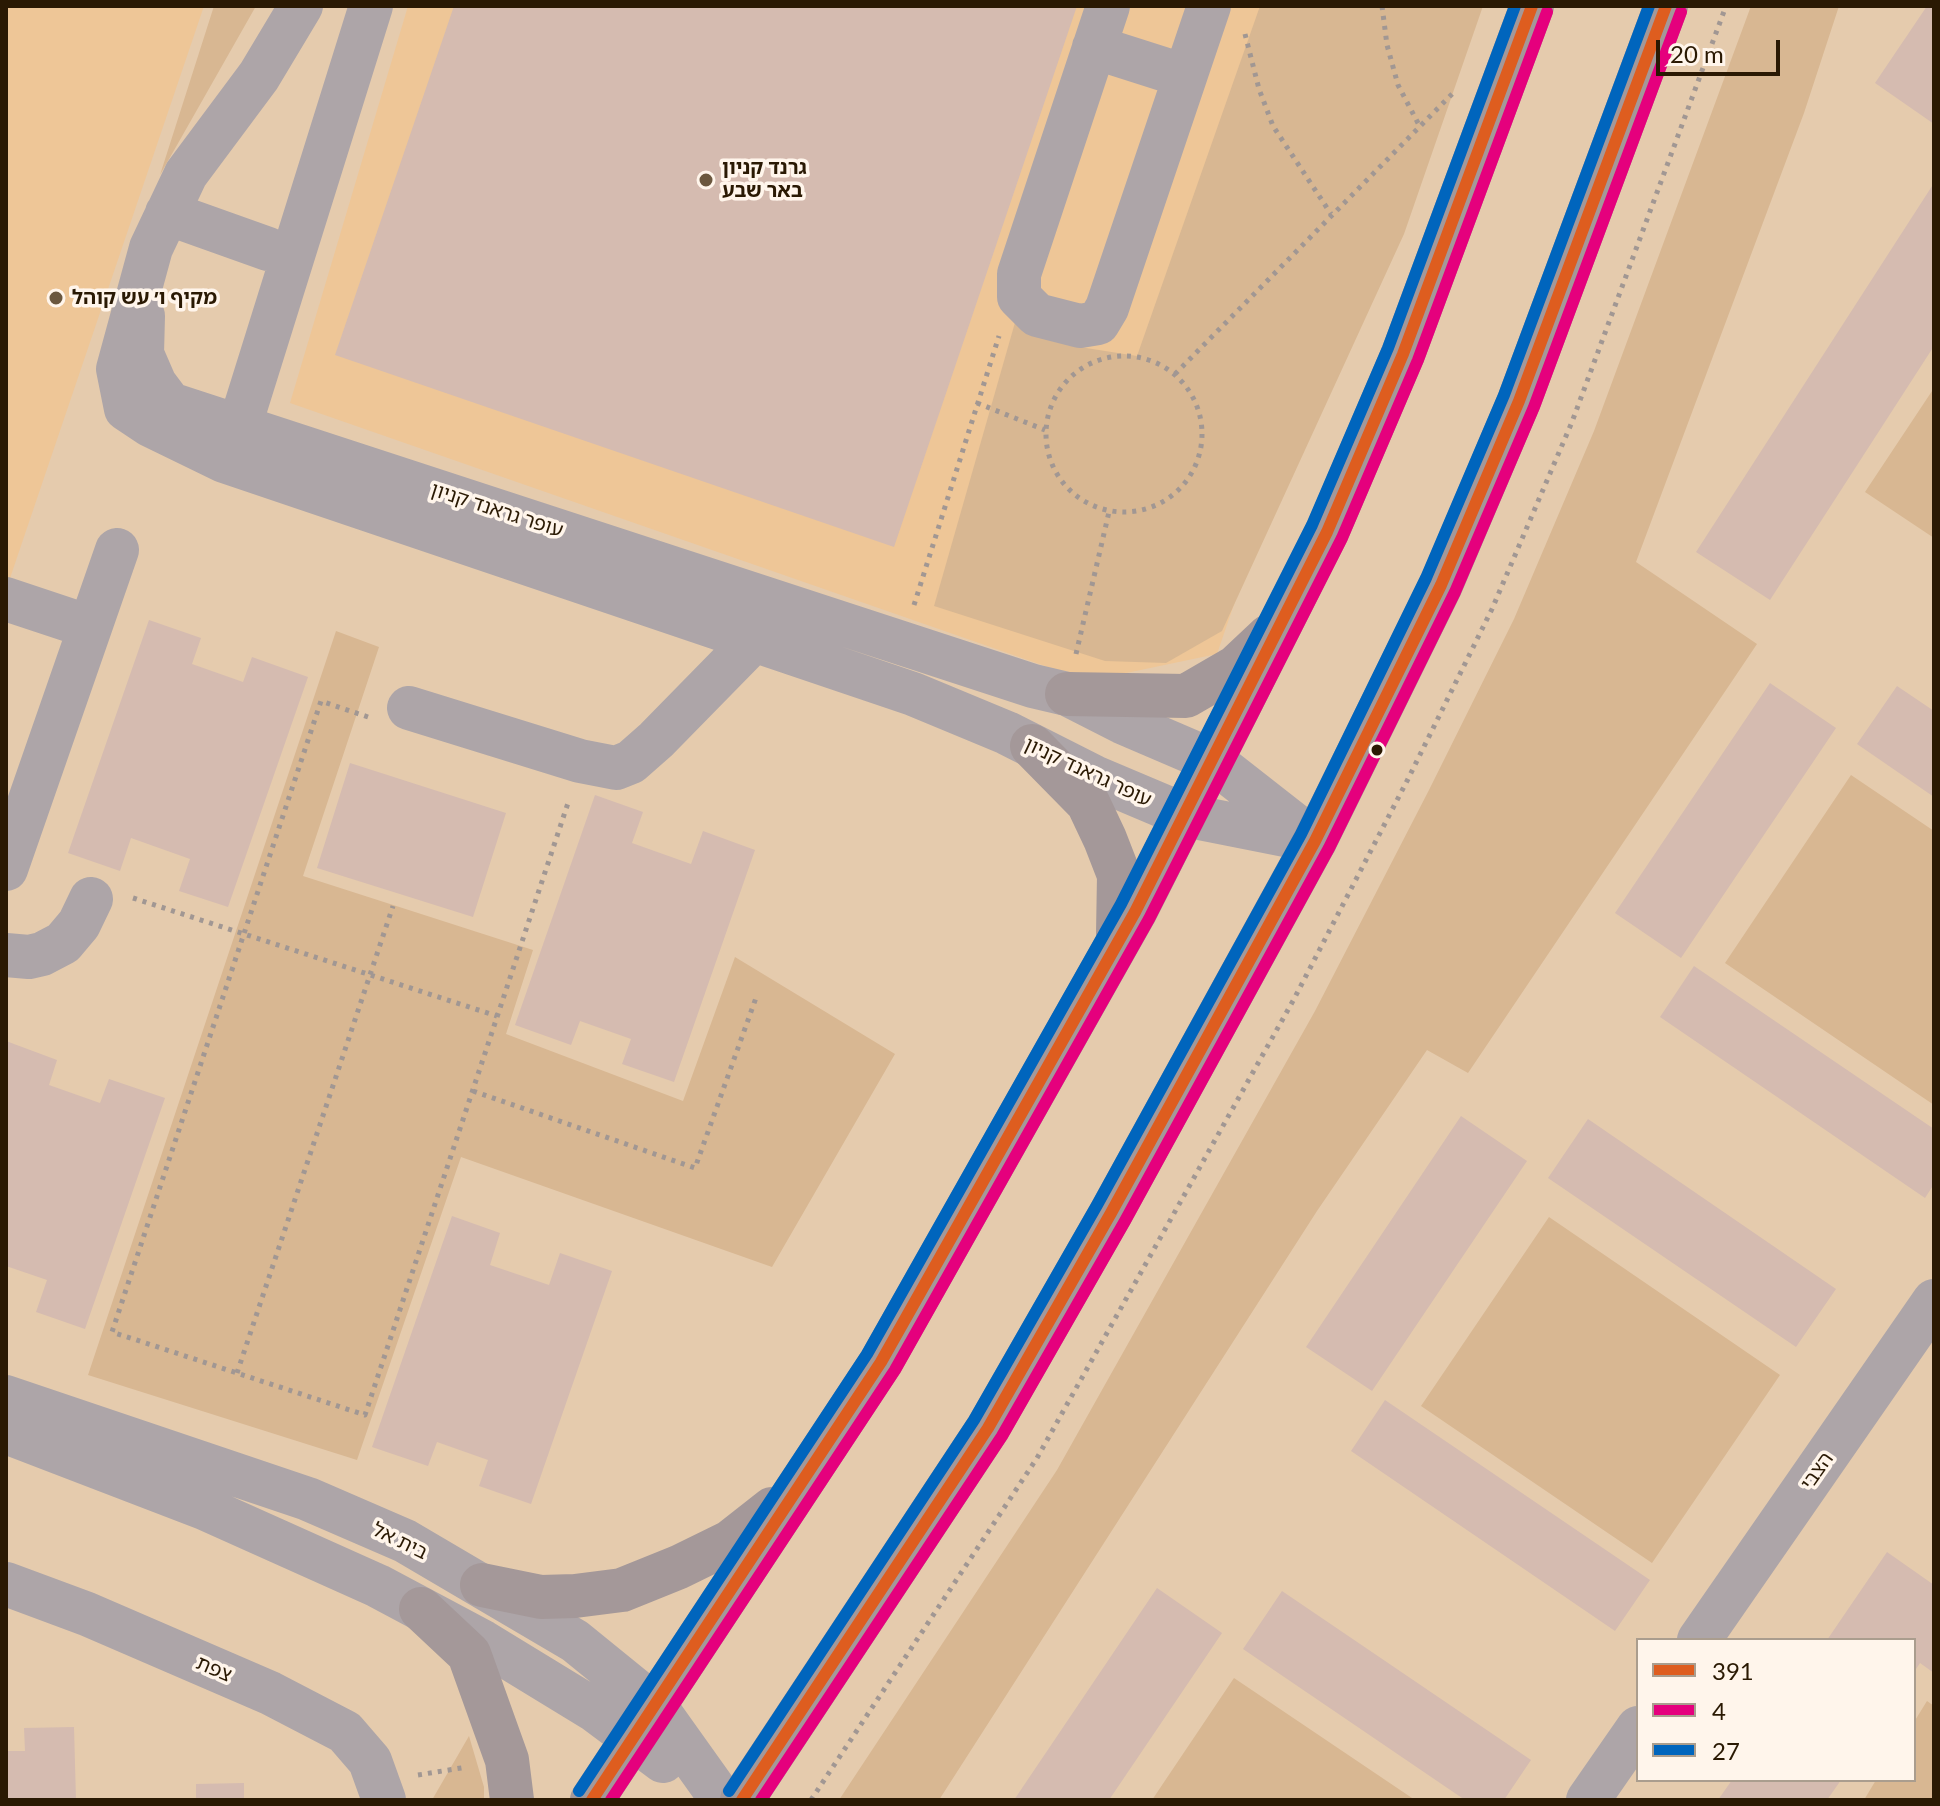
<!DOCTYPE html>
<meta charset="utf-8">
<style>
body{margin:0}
#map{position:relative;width:1940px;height:1806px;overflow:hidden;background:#e5cbad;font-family:Lato,sans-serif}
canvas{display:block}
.frame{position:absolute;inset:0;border:8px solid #2a1903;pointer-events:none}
.legend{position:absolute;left:1636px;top:1638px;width:280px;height:144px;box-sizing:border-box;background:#fff5eb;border:2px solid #aa9d8e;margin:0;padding:10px 14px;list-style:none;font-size:24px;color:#2a1903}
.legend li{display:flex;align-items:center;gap:16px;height:40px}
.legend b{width:40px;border:2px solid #aa9d8e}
.scale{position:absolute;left:1656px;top:40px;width:124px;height:36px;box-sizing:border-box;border:4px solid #2a1903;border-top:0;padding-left:10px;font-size:24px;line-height:28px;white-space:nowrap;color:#2a1903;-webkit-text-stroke:6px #fff5eb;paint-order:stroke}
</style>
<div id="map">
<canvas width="1940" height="1806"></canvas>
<div class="frame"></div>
<ul class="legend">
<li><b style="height:10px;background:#de5d1f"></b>391</li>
<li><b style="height:10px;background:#e5007d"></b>4</li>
<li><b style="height:10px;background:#0065bd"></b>27</li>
</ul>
<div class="scale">20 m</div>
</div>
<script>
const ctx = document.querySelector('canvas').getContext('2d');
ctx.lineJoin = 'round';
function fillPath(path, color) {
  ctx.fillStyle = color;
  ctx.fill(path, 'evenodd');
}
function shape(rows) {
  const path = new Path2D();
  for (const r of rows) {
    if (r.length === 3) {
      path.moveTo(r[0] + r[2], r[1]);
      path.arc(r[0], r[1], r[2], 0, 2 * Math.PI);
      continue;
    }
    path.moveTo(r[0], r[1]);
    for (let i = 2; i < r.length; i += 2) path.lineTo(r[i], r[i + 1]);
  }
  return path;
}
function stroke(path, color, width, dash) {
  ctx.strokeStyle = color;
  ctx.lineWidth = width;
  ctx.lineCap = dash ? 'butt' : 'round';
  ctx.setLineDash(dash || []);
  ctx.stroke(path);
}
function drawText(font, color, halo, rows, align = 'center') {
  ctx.font = font + ' Lato,"Noto Sans Hebrew",sans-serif';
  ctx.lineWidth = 7;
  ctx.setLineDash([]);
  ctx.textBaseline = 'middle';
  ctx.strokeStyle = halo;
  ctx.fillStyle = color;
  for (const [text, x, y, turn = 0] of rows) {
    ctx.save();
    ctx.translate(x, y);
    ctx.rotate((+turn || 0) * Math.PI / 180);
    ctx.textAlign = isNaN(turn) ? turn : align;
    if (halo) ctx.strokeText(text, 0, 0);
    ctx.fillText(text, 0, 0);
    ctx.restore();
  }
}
const built = shape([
 [6,6,204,6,6,590],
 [408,6,1439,6,1217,654,1088,681,290,403]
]);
const green = shape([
 [214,6,256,6,160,175],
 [1260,6,1483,6,1404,234,1222,631,1166,663,1105,661,934,606,1016,319,1067,345,1137,356],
 [1751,6,1839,6,1804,113,1636,562,1757,644,1468,1073,1427,1050,1317,1211,939,1800,839,1800,1057,1470,1315,1011,1429,790,1514,619,1594,431],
 [1934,388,1934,538,1865,492],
 [336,631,379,647,303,876,533,950,506,1034,683,1101,735,957,895,1054,772,1267,461,1157,357,1460,88,1375],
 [1851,775,1934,831,1934,1105,1725,963],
 [1549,1217,1780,1375,1652,1563,1421,1406],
 [1234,1678,1415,1800,1152,1800],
 [1927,1701,1934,1706,1934,1800,1864,1800,1876,1780,1914,1780,1914,1722],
 [469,1736,484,1787,484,1800,432,1800]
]);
const building = shape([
 [454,6,1077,6,894,547,335,355],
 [1927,6,1934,6,1934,124,1875,83],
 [1934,183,1934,346,1770,600,1696,552],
 [149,620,201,638,192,664,243,682,252,657,308,677,228,907,179,891,190,859,131,838,120,871,68,853],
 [1770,683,1836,728,1681,958,1615,913],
 [1897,686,1934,711,1934,797,1857,744],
 [350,763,506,813,473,917,317,868],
 [595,795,643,812,632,843,691,864,703,831,755,850,674,1082,622,1064,631,1039,580,1021,571,1045,515,1025],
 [1694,966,1934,1129,1934,1184,1925,1198,1660,1017],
 [6,1041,57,1060,49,1085,100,1103,109,1079,165,1098,85,1329,36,1312,47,1280,6,1266],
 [1461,1116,1527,1161,1372,1391,1306,1347],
 [1588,1119,1836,1289,1796,1347,1548,1178],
 [452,1216,500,1233,490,1265,549,1285,560,1253,612,1271,531,1504,479,1486,488,1460,437,1442,428,1466,372,1447],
 [1385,1400,1650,1580,1615,1631,1351,1451],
 [1887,1552,1934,1585,1934,1673,1920,1663,1914,1672,1914,1640,1827,1640],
 [1157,1588,1222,1633,1109,1800,1014,1800],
 [1282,1591,1531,1760,1504,1800,1465,1800,1243,1649],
 [74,1727,76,1800,6,1800,6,1751,25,1751,24,1728],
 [1732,1780,1841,1780,1827,1800,1718,1800],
 [244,1783,244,1800,196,1800,196,1784]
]);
const path = shape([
 [1382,6,1387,45,1398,85,1419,125],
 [1245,34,1259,89,1273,126,1331,214],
 [1124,434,78],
 [1175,374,1453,93],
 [977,403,1045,430],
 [914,605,999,336],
 [1076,654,1109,512],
 [368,717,321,701,112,1332,365,1415,569,800],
 [133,898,497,1016],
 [473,1091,695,1168,757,995],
 [237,1373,393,906],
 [418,1775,467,1767],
 [811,1800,1037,1458,1294,999,1408,779,1492,609,1572,422,1726,6]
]);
const minor = shape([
 [301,6,259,76,186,174,151,248,118,369,126,409,150,425,224,461,913,694,1007,733,1094,777,1184,815,1315,841],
 [1108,6,1019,274,1019,297,1037,315,1080,326,1098,323,1107,308,1209,6],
 [1094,47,1185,76],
 [167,213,268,249],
 [143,316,142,354,155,384,170,404,1033,686,1067,694,1122,722,1213,761,1310,837],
 [229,451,240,425,371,6],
 [6,599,90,627],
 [409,708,580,761,616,768,631,762,656,740,754,640],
 [6,869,117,550],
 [6,955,29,957,42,954,63,943,79,924,91,899],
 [6,1397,308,1499,405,1541,575,1641,655,1706,722,1800],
 [6,1432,204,1508,378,1586,483,1642,596,1711,663,1761],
 [6,1584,87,1614,270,1693,345,1732,370,1761,384,1800],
 [1699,1640,1934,1301],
 [1588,1800,1638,1728]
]);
const highway = shape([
 [1067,694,1186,696,1236,667,1269,636],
 [1032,746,1088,803,1105,839,1119,875,1118,934],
 [482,1585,541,1597,575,1596,622,1590,679,1567,730,1542,772,1509],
 [421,1609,469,1654,507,1760,512,1800],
 [592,1800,881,1362,1135,912,1327,532,1403,354,1532,6],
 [742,1800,988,1428,1111,1213,1315,841,1441,585,1519,401,1666,6]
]);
const bus1 = shape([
 [592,1800,881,1362,1135,912,1327,532,1403,354,1532,6],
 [742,1800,988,1428,1111,1213,1315,841,1441,585,1519,401,1666,6]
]);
const bus2 = shape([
 [611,1800,895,1370,1149,919,1342,538,1418,360,1547,12],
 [761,1800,1002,1436,1125,1221,1329,848,1455,592,1534,407,1681,12]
]);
const bus3 = shape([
 [579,1791,867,1354,1121,904,1312,525,1388,348,1515,6],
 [729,1791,974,1420,1097,1205,1301,834,1426,578,1504,395,1649,6]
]);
const markers = [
 [706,180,8,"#6b573e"],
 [56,298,8,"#6b573e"],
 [1377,750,7,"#2a1903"]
];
const poiNames = [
 ["גרנד קניון",722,168],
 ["באר שבע",722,191],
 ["מקיף ו׳ עש קוהל",72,298]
];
const streetNames = [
 ["עופר גראנד קניון",497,510,18],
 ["עופר גראנד קניון",1088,772,25],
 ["הצבי",1817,1471,-55],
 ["בית אל",400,1541,26],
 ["צפת",214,1669,23]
];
fillPath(built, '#eec697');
fillPath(green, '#d8b792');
fillPath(building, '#d5bbb0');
stroke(path, '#a19793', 5, [4, 6]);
stroke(minor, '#ada5a8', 44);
stroke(highway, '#a49899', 44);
stroke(bus1, '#de5d1f', 12);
stroke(bus2, '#e5007d', 12);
stroke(bus3, '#0065bd', 12);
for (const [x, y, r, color] of markers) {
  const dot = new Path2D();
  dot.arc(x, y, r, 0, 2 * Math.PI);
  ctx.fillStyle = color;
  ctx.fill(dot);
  stroke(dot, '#fff5eb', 3);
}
drawText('bold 20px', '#2a1903', '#fff5eb', poiNames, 'left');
drawText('20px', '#2a1903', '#fff5eb', streetNames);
</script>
